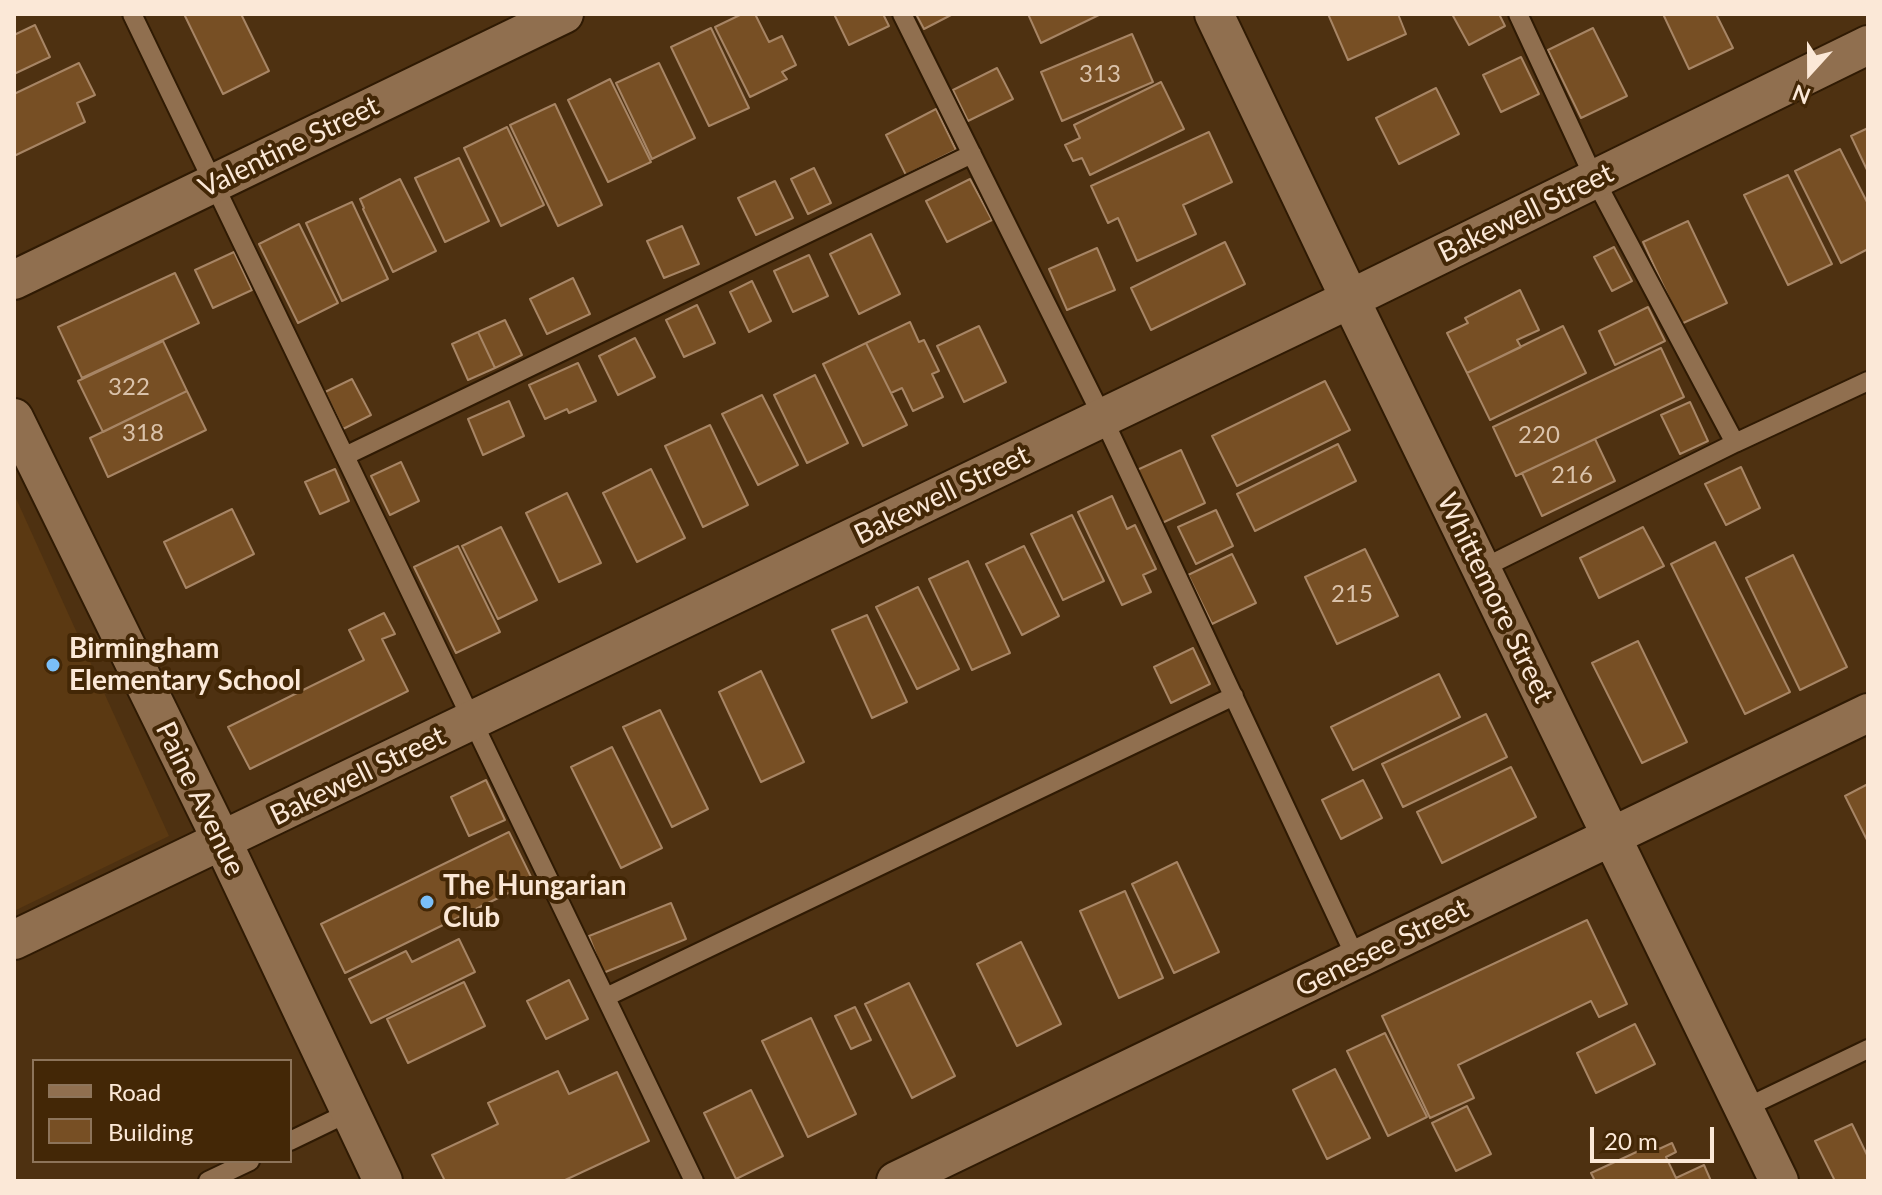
<!DOCTYPE html>
<style>
body{margin:0}
#map{position:relative;width:1882px;height:1195px;overflow:hidden;background:#4e3111;font-family:Lato,sans-serif}
canvas{display:block}
.frame{position:absolute;inset:0;border:16px solid #fbe8d7;pointer-events:none}
.legend{position:absolute;left:32px;top:1059px;width:260px;height:104px;box-sizing:border-box;background:#432706;border:2px solid #8d745a;margin:0;padding:10px 14px;list-style:none;font-size:24px;color:#fbe8d7}
.legend li{display:flex;align-items:center;gap:16px;height:40px}
.legend b{width:40px;border:2px solid #8d745a}
.north{position:absolute;left:1770px;top:32px;width:80px;height:80px;-webkit-text-stroke:6px #432706;paint-order:stroke;rotate:201deg;font-size:22px;font-weight:700;line-height:32px;text-align:center;color:#fbe8d7}
.north::after{content:'';display:block;margin:auto;width:28px;height:36px;background:#fbe8d7;clip-path:polygon(50% 0,100% 100%,50% 72%,0 100%)}
.scale{position:absolute;left:1590px;top:1127px;width:124px;height:36px;box-sizing:border-box;border:4px solid #fbe8d7;border-top:0;padding-left:10px;font-size:24px;line-height:28px;white-space:nowrap;color:#fbe8d7;-webkit-text-stroke:6px #432706;paint-order:stroke}
</style>
<div id="map">
<canvas width="1882" height="1195"></canvas>
<div class="frame"></div>
<ul class="legend">
<li><b style="height:10px;background:#906f4f"></b>Road</li>
<li><b style="height:22px;background:#774f24"></b>Building</li>
</ul>
<div class="north">N</div>
<div class="scale">20 m</div>
</div>
<script>
const ctx = document.querySelector('canvas').getContext('2d');
ctx.lineJoin = 'round';
function fillPath(path, color) {
  ctx.fillStyle = color;
  ctx.fill(path, 'evenodd');
}
function shape(rows) {
  const path = new Path2D();
  for (const r of rows) {
    path.moveTo(r[0], r[1]);
    for (let i = 2; i < r.length; i += 2) path.lineTo(r[i], r[i + 1]);
  }
  return path;
}
function stroke(path, color, width, dash) {
  ctx.strokeStyle = color;
  ctx.lineWidth = width;
  ctx.lineCap = dash ? 'butt' : 'round';
  ctx.setLineDash(dash || []);
  ctx.stroke(path);
}
function drawText(font, color, halo, rows, align = 'center') {
  ctx.font = font + ' Lato,sans-serif';
  ctx.lineWidth = 8;
  ctx.setLineDash([]);
  ctx.textBaseline = 'middle';
  ctx.strokeStyle = halo;
  ctx.fillStyle = color;
  for (const [text, x, y, turn = 0] of rows) {
    ctx.save();
    ctx.translate(x, y);
    ctx.rotate((+turn || 0) * Math.PI / 180);
    ctx.textAlign = isNaN(turn) ? turn : align;
    if (halo) ctx.strokeText(text, 0, 0);
    ctx.fillText(text, 0, 0);
    ctx.restore();
  }
}
const built = shape([
 [14,494,169,836,14,911]
]);
const building = shape([
 [184,14,241,14,269,71,223,94,184,14],
 [742,14,755,14,769,42,782,36,796,65,782,72,787,79,750,97,715,27,742,14],
 [834,14,883,14,889,26,849,45,834,14],
 [916,14,953,14,924,29,916,14],
 [1028,14,1101,14,1041,43,1028,14],
 [1328,14,1398,14,1406,34,1348,60,1328,14],
 [1452,14,1499,14,1505,26,1469,45,1452,14],
 [1663,14,1716,14,1733,48,1689,69,1663,14],
 [35,25,50,57,14,74,14,35,35,25],
 [711,28,749,108,709,126,671,47,711,28],
 [1593,28,1627,96,1581,118,1548,50,1593,28],
 [1132,34,1153,82,1062,121,1041,72,1132,34],
 [1521,57,1539,94,1501,112,1483,75,1521,57],
 [79,63,95,95,77,103,85,122,14,156,14,94,79,63],
 [659,63,695,138,652,159,616,83,659,63],
 [997,68,1013,99,968,121,953,90,997,68],
 [610,79,651,162,608,182,568,100,610,79],
 [1161,82,1184,129,1090,175,1082,158,1073,161,1065,145,1080,138,1074,125,1161,82],
 [1436,88,1459,134,1399,164,1376,118,1436,88],
 [555,104,602,205,558,226,510,125,555,104],
 [936,109,956,150,906,175,886,135,936,109],
 [507,127,544,205,501,226,464,148,507,127],
 [1868,128,1868,172,1851,136,1868,128],
 [1209,132,1232,182,1183,205,1196,234,1137,261,1118,218,1108,223,1091,186,1209,132],
 [1840,149,1868,204,1868,249,1841,263,1795,171,1840,149],
 [459,158,489,221,445,242,415,178,459,158],
 [814,168,831,203,808,214,791,179,814,168],
 [1788,175,1832,264,1788,285,1744,195,1788,175],
 [400,179,436,251,393,272,363,209,364,208,360,199,400,179],
 [970,179,992,220,947,242,926,201,970,179],
 [775,181,793,218,756,235,738,198,775,181],
 [352,202,388,279,342,301,306,223,352,202],
 [1688,221,1727,303,1681,324,1643,242,1688,221],
 [299,224,338,303,298,323,259,244,299,224],
 [682,226,699,264,664,278,647,241,682,226],
 [871,234,900,294,859,314,830,254,871,234],
 [1225,242,1245,284,1151,330,1131,288,1225,242],
 [1614,247,1632,281,1612,291,1594,257,1614,247],
 [1097,248,1115,290,1067,310,1049,269,1097,248],
 [234,252,252,290,213,308,195,270,234,252],
 [809,255,828,296,793,312,774,271,809,255],
 [175,273,199,323,82,378,58,327,175,273],
 [573,278,590,314,547,334,530,299,573,278],
 [752,281,771,321,749,332,730,292,752,281],
 [1520,290,1539,330,1517,340,1521,347,1467,373,1447,333,1468,323,1465,318,1520,290],
 [697,305,715,343,684,357,666,320,697,305],
 [1648,307,1665,341,1615,365,1599,331,1648,307],
 [505,320,522,355,495,368,478,332,505,320],
 [910,322,919,342,924,340,939,371,932,374,943,397,913,411,902,388,891,393,866,343,910,322],
 [979,326,1006,382,964,402,937,346,979,326],
 [1563,326,1586,373,1490,420,1467,373,1563,326],
 [478,332,495,368,468,380,452,344,478,332],
 [635,338,655,377,618,395,599,356,635,338],
 [163,341,187,391,103,432,78,381,163,341],
 [866,343,907,425,863,446,823,364,866,343],
 [1661,348,1684,397,1516,476,1493,427,1661,348],
 [578,363,596,401,569,413,567,409,545,419,529,385,578,363],
 [815,375,848,443,807,463,774,395,815,375],
 [352,379,371,415,343,429,325,392,352,379],
 [1325,381,1350,430,1237,486,1212,436,1325,381],
 [187,391,206,430,108,477,90,438,187,391],
 [762,395,798,465,758,485,722,414,762,395],
 [509,401,524,436,483,455,468,419,509,401],
 [1690,402,1708,441,1680,454,1661,415,1690,402],
 [710,425,748,505,703,527,665,446,710,425],
 [1595,439,1615,481,1542,516,1522,473,1595,439],
 [1338,444,1356,481,1255,531,1237,494,1338,444],
 [1181,450,1205,503,1162,523,1137,470,1181,450],
 [401,462,419,501,390,515,371,476,401,462],
 [1741,467,1760,508,1726,525,1705,484,1741,467],
 [335,469,349,501,320,514,305,482,335,469],
 [651,469,685,538,637,562,603,493,651,469],
 [567,493,601,563,559,582,526,513,567,493],
 [1112,496,1127,529,1135,525,1156,569,1143,575,1151,592,1122,605,1078,512,1112,496],
 [232,509,254,554,186,588,164,542,232,509],
 [1216,510,1233,546,1196,564,1178,527,1216,510],
 [1072,515,1104,581,1063,600,1031,534,1072,515],
 [501,527,537,600,498,619,462,546,501,527],
 [1643,527,1664,566,1599,598,1580,558,1643,527],
 [1715,542,1790,692,1745,714,1671,564,1715,542],
 [458,546,500,632,456,653,414,567,458,546],
 [1024,546,1059,616,1022,635,986,564,1024,546],
 [1365,549,1398,616,1337,644,1305,577,1365,549],
 [1232,554,1256,603,1212,624,1188,575,1232,554],
 [1793,555,1847,667,1800,690,1746,578,1793,555],
 [968,561,1010,653,972,670,929,579,968,561],
 [918,587,959,669,917,689,876,607,918,587],
 [384,613,395,634,382,639,408,691,250,769,228,727,364,660,349,630,384,613],
 [867,615,907,702,872,718,832,630,867,615],
 [1638,641,1687,742,1642,763,1592,663,1638,641],
 [1193,648,1210,684,1171,703,1154,667,1193,648],
 [761,671,804,762,761,782,719,692,761,671],
 [1439,674,1460,717,1353,770,1331,727,1439,674],
 [660,710,708,809,672,827,623,727,660,710],
 [1486,714,1507,757,1403,807,1382,764,1486,714],
 [612,747,662,848,621,868,571,767,612,747],
 [1511,767,1536,817,1442,863,1417,812,1511,767],
 [486,780,505,820,469,836,451,797,486,780],
 [1363,780,1382,818,1341,839,1322,800,1363,780],
 [1868,784,1868,842,1845,796,1868,784],
 [509,832,533,881,345,973,321,924,509,832],
 [1177,862,1219,952,1174,973,1132,884,1177,862],
 [1125,891,1163,978,1119,998,1080,911,1125,891],
 [671,903,686,939,603,973,589,936,671,903],
 [1587,920,1627,1004,1599,1017,1591,1001,1458,1065,1474,1098,1430,1118,1382,1016,1587,920],
 [459,939,475,972,371,1023,349,979,406,951,412,962,459,939],
 [1021,942,1061,1024,1017,1046,977,964,1021,942],
 [569,980,588,1019,546,1039,527,1001,569,980],
 [464,982,485,1026,408,1063,387,1019,464,982],
 [909,983,955,1076,912,1098,865,1004,909,983],
 [855,1007,871,1040,851,1049,835,1016,855,1007],
 [811,1018,856,1114,808,1137,762,1041,811,1018],
 [1635,1024,1655,1064,1596,1093,1577,1053,1635,1024],
 [1385,1033,1427,1117,1388,1136,1347,1051,1385,1033],
 [1335,1069,1370,1138,1327,1159,1293,1090,1335,1069],
 [558,1071,569,1094,617,1072,649,1141,563,1181,445,1181,432,1155,498,1124,488,1103,558,1071],
 [751,1090,783,1156,736,1179,704,1113,751,1090],
 [1467,1106,1491,1154,1456,1171,1432,1123,1467,1106],
 [1852,1124,1868,1157,1868,1181,1835,1181,1815,1141,1852,1124],
 [1656,1143,1659,1149,1672,1143,1676,1152,1666,1157,1676,1178,1704,1165,1711,1181,1595,1181,1591,1173,1656,1143]
]);
const lane = shape([
 [132,14,694,1181],
 [902,14,1103,418,1357,960],
 [1518,14,1595,180,1735,443],
 [345,456,972,154],
 [1481,569,1735,443,1868,381],
 [606,997,1234,696],
 [1743,1109,1868,1049],
 [290,1141,350,1112],
 [208,1181,250,1161]
]);
const street = shape([
 [1214,14,1350,299,1779,1181],
 [14,280,564,14],
 [14,418,222,841,383,1181],
 [14,940,1350,299,1868,45],
 [896,1181,1868,713]
]);
const markers = [
 [53,665,8,"#7abff8"],
 [427,902,8,"#7abff8"]
];
const numberNames = [
 ["313",1100,74],
 ["322",129,387],
 ["318",143,433],
 ["220",1539,435],
 ["216",1572,475],
 ["215",1352,594]
];
const streetNames = [
 ["Valentine Street",289,147,-26],
 ["Bakewell Street",1526,213,-26],
 ["Bakewell Street",942,495,-26],
 ["Whittemore Street",1495,598,64],
 ["Bakewell Street",358,776,-26],
 ["Paine Avenue",200,799,64],
 ["Genesee Street",1382,948,-26]
];
const poiNames = [
 ["Birmingham",69,649],
 ["Elementary School",69,681],
 ["The Hungarian",443,886],
 ["Club",443,918]
];
fillPath(built, '#5b3912');
fillPath(building, '#774f24');
stroke(building, '#a78565', 2);
stroke(lane, '#2f1a03', 22);
stroke(street, '#2f1a03', 42);
stroke(lane, '#906f4f', 18);
stroke(street, '#906f4f', 38);
for (const [x, y, r, color] of markers) {
  const dot = new Path2D();
  dot.arc(x, y, r, 0, 2 * Math.PI);
  ctx.fillStyle = color;
  ctx.fill(dot);
  stroke(dot, '#432706', 3);
}
drawText('24px', '#dac2aa', null, numberNames);
drawText('28px', '#fbe8d7', '#432706', streetNames);
drawText('bold 28px', '#fbe8d7', '#432706', poiNames, 'left');
</script>
